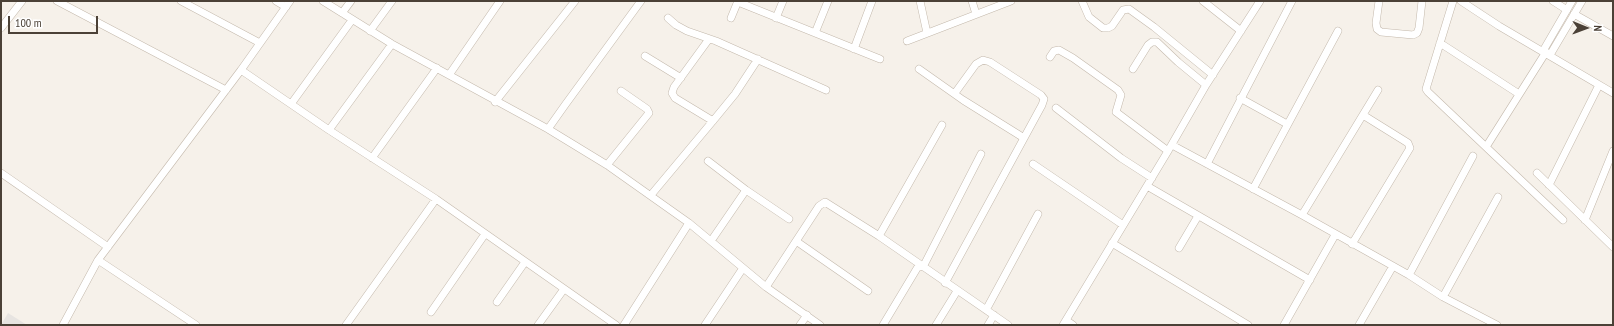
<!DOCTYPE html>
<style>
body{margin:0}
#map{position:relative;width:1614px;height:326px;overflow:hidden;background:#f6f1ea;font-family:"PT Sans Narrow",sans-serif}
canvas{display:block}
.frame{position:absolute;inset:0;border:2px solid #4b4137;pointer-events:none}
.north{position:absolute;left:1566px;top:8px;width:40px;height:40px;-webkit-text-stroke:3px #fff;paint-order:stroke;rotate:91deg;font-size:11px;font-weight:700;line-height:16px;text-align:center;color:#4b4137}
.north::after{content:'';display:block;margin:auto;width:14px;height:18px;background:#4b4137;clip-path:polygon(50% 0,100% 100%,50% 72%,0 100%)}
.scale{position:absolute;left:8px;top:16px;width:90px;height:18px;box-sizing:border-box;border:2px solid #4b4137;border-top:0;padding-left:5px;font-size:12px;line-height:14px;white-space:nowrap;color:#4b4137;-webkit-text-stroke:3px #fff;paint-order:stroke}
</style>
<div id="map">
<canvas width="1614" height="326"></canvas>
<div class="frame"></div>
<div class="north">N</div>
<div class="scale">100 m</div>
</div>
<script>
const ctx = document.querySelector('canvas').getContext('2d');
ctx.lineJoin = 'round';
function fillPath(path, color) {
  ctx.fillStyle = color;
  ctx.fill(path, 'evenodd');
}
function shape(rows) {
  const path = new Path2D();
  for (const r of rows) {
    path.moveTo(r[0], r[1]);
    for (let i = 2; i < r.length; i += 2) path.lineTo(r[i], r[i + 1]);
  }
  return path;
}
function stroke(path, color, width, dash) {
  ctx.strokeStyle = color;
  ctx.lineWidth = width;
  ctx.lineCap = dash ? 'butt' : 'round';
  ctx.setLineDash(dash || []);
  ctx.stroke(path);
}
const parking = shape([
 [8,313,27,325,1,325]
]);
const minor = shape([
 [57,1,226,90],
 [181,1,260,43],
 [276,1,286,7],
 [323,1,392,44,548,129,607,165,689,223,766,287,820,325],
 [920,1,927,33],
 [972,1,976,14],
 [1082,1,1089,17,1103,28,1108,28,1112,26,1123,10,1129,9,1154,27,1213,75],
 [1203,1,1241,31],
 [1379,1,1376,23,1377,29,1381,32,1413,35,1417,33,1419,28,1422,1],
 [1453,1,1426,89,1428,92,1563,220],
 [1461,1,1499,26,1613,93],
 [1553,1,1567,10],
 [738,2,880,59],
 [342,13,351,1],
 [1574,14,1613,36],
 [668,18,676,25,687,31,716,41,826,90],
 [731,18,738,1],
 [776,18,783,1],
 [1,28,22,1],
 [370,31,392,1],
 [815,33,828,1],
 [709,39,674,87,672,93,675,98,713,121],
 [907,41,1011,1],
 [1440,43,1519,94],
 [854,49,872,1],
 [1543,51,1572,1],
 [1550,55,1582,1],
 [645,56,681,78],
 [1050,57,1054,51,1059,50,1073,58,1118,90,1121,95,1116,112,1168,151],
 [919,69,963,100,1024,138],
 [1133,69,1148,45,1152,42,1157,42,1178,62,1206,85],
 [241,70,329,130,436,199,616,325],
 [449,75,500,1],
 [1240,98,1287,124],
 [495,102,575,1],
 [291,104,352,20],
 [1056,108,1121,158,1152,178],
 [548,129,565,105,641,1],
 [329,130,392,44],
 [1172,145,1302,215,1409,275,1443,297,1497,325],
 [1486,147,1546,52],
 [372,158,437,68],
 [708,161,746,190,789,219],
 [1033,164,1123,225],
 [1207,164,1292,1],
 [607,165,649,113,647,109,621,91],
 [1,173,108,247],
 [1537,173,1613,247],
 [1549,185,1599,85],
 [1147,186,1310,280],
 [1253,189,1338,31],
 [651,195,717,116,735,94,758,59],
 [1302,215,1378,90],
 [1585,220,1613,151],
 [879,236,942,125],
 [711,241,746,190],
 [796,241,868,291],
 [1112,243,1248,325],
 [1352,244,1410,148,1408,143,1363,115],
 [1179,248,1198,216],
 [98,260,196,325],
 [923,267,981,154],
 [1409,275,1473,156],
 [945,283,1042,105,1044,99,1041,95,990,62,983,60,976,64,955,93],
 [766,287,819,206,825,202,879,236,1008,325],
 [1443,297,1498,197],
 [497,302,525,262],
 [986,310,1038,214],
 [431,312,485,234],
 [1066,320,1073,325],
 [63,325,98,260,241,70,290,1],
 [346,325,436,199],
 [538,325,564,289],
 [624,325,689,223],
 [705,325,743,268],
 [800,325,807,315],
 [883,325,919,265],
 [936,325,957,291],
 [988,325,994,315],
 [1063,325,1168,151,1206,85,1260,1],
 [1284,325,1335,235],
 [1359,325,1393,266]
]);
fillPath(parking, '#e7e4e1');
stroke(minor, '#c3b8ab', 8);
stroke(minor, '#fff', 7);
</script>
